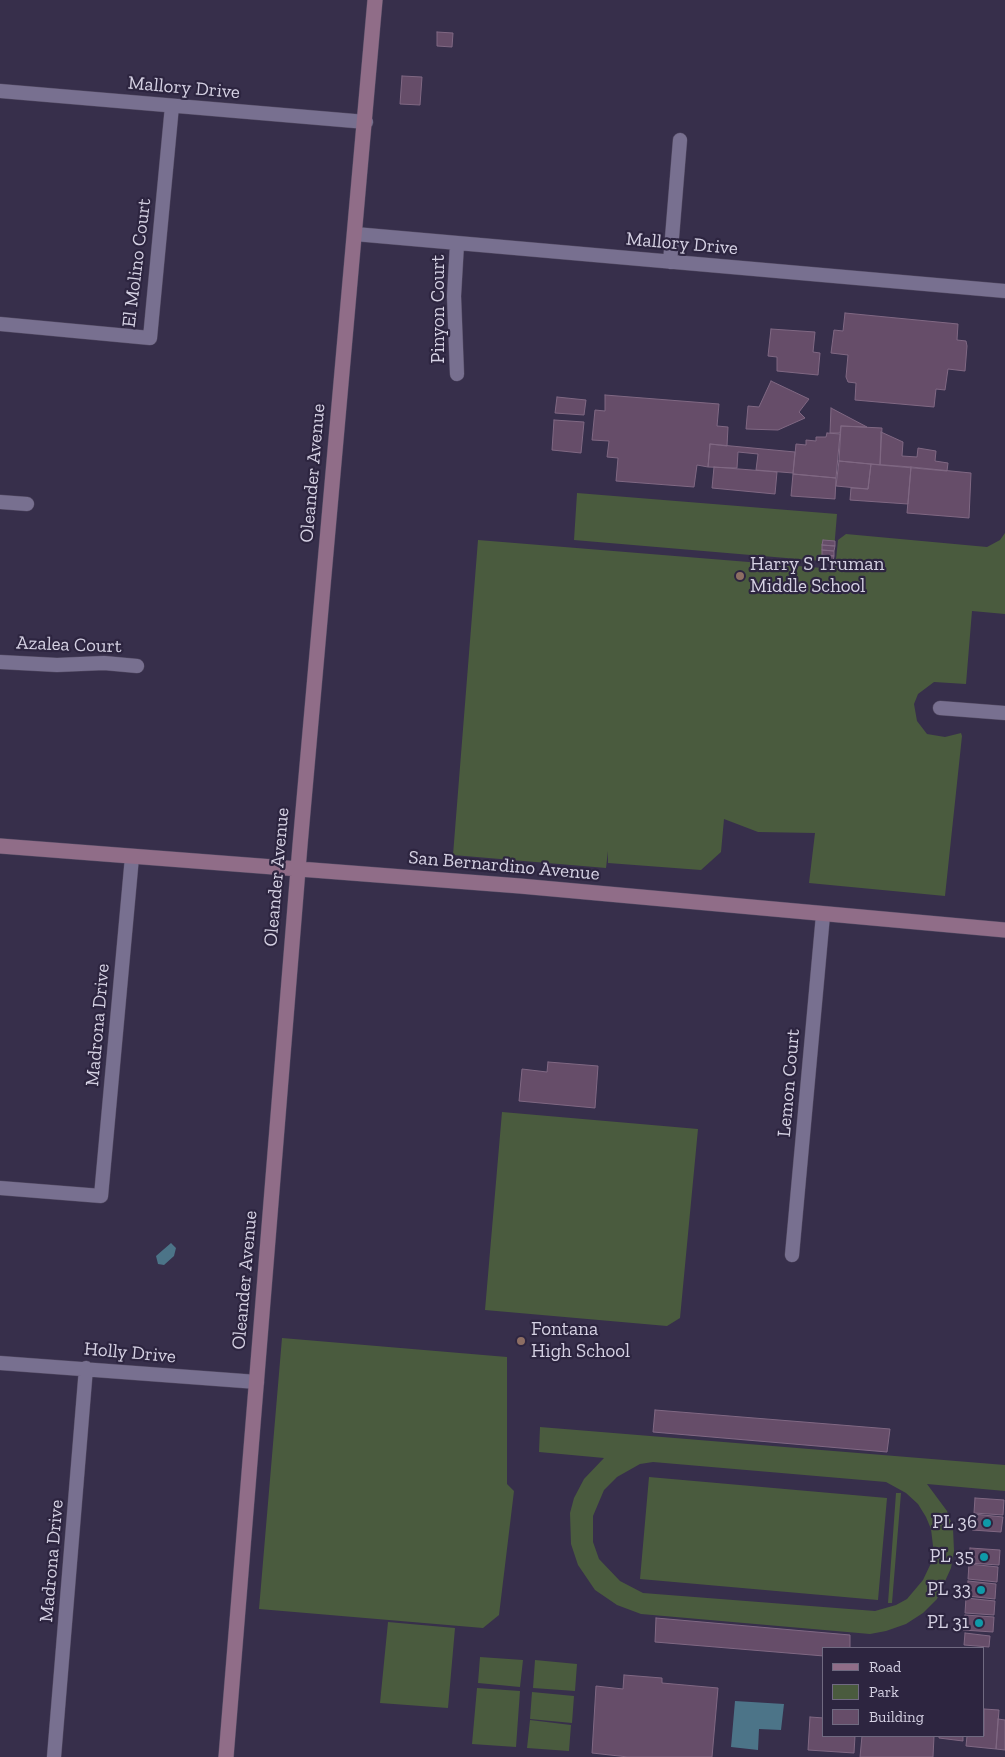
<!DOCTYPE html>
<style>
body{margin:0}
#map{position:relative;width:1005px;height:1757px;overflow:hidden;background:#372f4b;font-family:"Zilla Slab",serif}
canvas{display:block}
.legend{position:absolute;left:822px;top:1647px;width:162px;height:90px;box-sizing:border-box;background:#2d2540;border:1px solid #706a81;margin:0;padding:6px 9px;list-style:none;font-size:15px;color:#d5d1e3}
.legend li{display:flex;align-items:center;gap:10px;height:25px}
.legend b{width:25px;border:1px solid #706a81}
</style>
<div id="map">
<canvas width="1005" height="1757"></canvas>
<ul class="legend">
<li><b style="height:6px;background:#906d88"></b>Road</li>
<li><b style="height:14px;background:#4a5b3e"></b>Park</li>
<li><b style="height:14px;background:#664d69"></b>Building</li>
</ul>
</div>
<script>
const ctx = document.querySelector('canvas').getContext('2d');
ctx.lineJoin = 'round';
function fillPath(path, color) {
  ctx.fillStyle = color;
  ctx.fill(path, 'evenodd');
}
function shape(rows) {
  const path = new Path2D();
  for (const r of rows) {
    path.moveTo(r[0], r[1]);
    for (let i = 2; i < r.length; i += 2) path.lineTo(r[i], r[i + 1]);
  }
  return path;
}
function stroke(path, color, width, dash) {
  ctx.strokeStyle = color;
  ctx.lineWidth = width;
  ctx.lineCap = dash ? 'butt' : 'round';
  ctx.setLineDash(dash || []);
  ctx.stroke(path);
}
function drawText(font, color, halo, rows, align = 'center') {
  ctx.font = font + ' "Zilla Slab",serif';
  ctx.lineWidth = 4.5;
  ctx.setLineDash([]);
  ctx.textBaseline = 'middle';
  ctx.strokeStyle = halo;
  ctx.fillStyle = color;
  for (const [text, x, y, turn = 0] of rows) {
    ctx.save();
    ctx.translate(x, y);
    ctx.rotate((+turn || 0) * Math.PI / 180);
    ctx.textAlign = isNaN(turn) ? turn : align;
    if (halo) ctx.strokeText(text, 0, 0);
    ctx.fillText(text, 0, 0);
    ctx.restore();
  }
}
const green = shape([
 [577,493,837,514,833,562,574,540],
 [1005,533,1005,614,972,611,966,684,934,682,918,694,914,704,917,721,927,734,945,737,961,733,962,736,945,896,809,883,815,833,758,832,724,819,721,852,701,870,608,863,608,851,606,868,453,855,478,540,835,569,838,540,846,534,987,547,1000,540],
 [502,1112,698,1129,680,1318,667,1326,485,1310],
 [282,1338,507,1357,507,1484,514,1491,499,1615,483,1628,259,1609],
 [540,1427,1005,1465,1005,1491,927,1484,947,1511,953,1528,954,1551,951,1568,937,1599,923,1613,906,1624,886,1631,870,1634,641,1614,617,1605,595,1590,578,1565,571,1544,570,1513,574,1498,584,1479,604,1458,539,1452],
 [653,1462,886,1482,906,1493,918,1504,926,1517,931,1529,933,1546,932,1561,923,1580,907,1599,896,1605,875,1611,643,1593,620,1581,599,1559,593,1542,593,1516,604,1490,617,1477,640,1464],
 [649,1477,887,1498,878,1600,640,1579],
 [896,1493,901,1493,892,1603,888,1603],
 [388,1622,455,1628,448,1708,380,1703],
 [480,1657,523,1660,520,1687,478,1683],
 [535,1660,577,1664,575,1691,533,1688],
 [477,1688,520,1691,516,1747,472,1744],
 [532,1692,574,1696,572,1723,530,1719],
 [530,1720,571,1725,569,1751,527,1748]
]);
const water = shape([
 [171,1243,176,1248,174,1256,164,1265,158,1264,156,1256],
 [735,1701,784,1704,781,1730,759,1729,758,1750,731,1747]
]);
const building = shape([
 [437,32,453,33,452,47,437,46,437,32],
 [402,76,422,77,420,105,400,104,402,76],
 [845,313,958,324,957,340,966,341,967,346,965,371,948,369,945,390,936,389,934,407,855,400,856,383,848,382,846,377,848,355,831,353,834,330,843,331,845,313],
 [771,329,815,332,813,352,820,353,818,375,777,371,777,357,768,356,771,329],
 [771,381,809,399,799,412,805,418,778,430,746,429,748,406,759,407,771,381],
 [605,395,719,404,717,426,728,427,727,446,710,444,708,467,697,465,694,487,616,481,618,458,607,457,609,441,592,440,595,410,605,411,605,395],
 [557,397,586,400,584,415,555,413,557,397],
 [831,408,867,427,841,426,840,433,830,433,831,408],
 [554,420,584,422,581,453,552,450,554,420],
 [841,426,882,428,880,465,839,461,841,426],
 [881,432,903,442,902,456,917,457,918,448,936,451,935,461,948,463,947,471,880,465,881,432],
 [827,433,840,434,836,478,793,474,796,444,806,445,806,440,816,441,816,437,826,437,827,433],
 [710,444,795,452,793,473,756,470,758,454,738,452,737,468,708,467,710,444],
 [839,461,871,464,868,489,836,486,839,461],
 [871,464,911,467,908,504,850,500,851,488,868,489,871,464],
 [714,467,777,472,775,494,712,488,714,467],
 [911,467,971,473,969,518,907,513,911,467],
 [793,474,836,478,835,499,791,496,793,474],
 [823,540,835,541,835,546,822,545,823,540],
 [822,545,835,546,834,551,822,550,822,545],
 [822,550,834,551,834,556,822,555,822,550],
 [822,555,834,556,833,562,821,560,822,555],
 [548,1062,598,1066,595,1108,519,1101,522,1069,547,1072,548,1062],
 [655,1410,890,1429,887,1452,653,1432,655,1410],
 [975,1498,1004,1500,1003,1515,974,1513,975,1498],
 [973,1514,1003,1517,1001,1532,972,1530,973,1514],
 [970,1548,1000,1550,999,1565,969,1563,970,1548],
 [969,1564,998,1567,997,1582,968,1579,969,1564],
 [968,1581,996,1584,995,1599,967,1596,968,1581],
 [966,1598,995,1601,994,1615,965,1613,966,1598],
 [965,1615,994,1617,993,1632,963,1630,965,1615],
 [656,1618,850,1635,850,1648,824,1648,824,1656,655,1642,656,1618],
 [965,1633,990,1636,989,1647,964,1645,965,1633],
 [624,1675,662,1678,662,1683,718,1688,712,1757,628,1757,592,1753,596,1686,623,1689,624,1675],
 [984,1709,999,1710,996,1749,966,1746,967,1736,984,1736,984,1709],
 [810,1717,824,1718,824,1736,855,1736,854,1753,808,1750,810,1717],
 [998,1719,1005,1720,1005,1750,996,1749,998,1719],
 [862,1736,934,1736,933,1757,860,1757,862,1736],
 [939,1736,963,1736,963,1741,939,1738,939,1736]
]);
const street = shape([
 [0,91,366,122],
 [355,234,1005,291],
 [457,244,454,296,457,374],
 [670,262,680,140],
 [0,324,150,338,172,106],
 [0,502,27,504],
 [0,662,57,665,104,663,137,666],
 [940,708,1005,713],
 [0,1188,101,1196,132,857],
 [792,1255,823,915],
 [0,1363,257,1382],
 [54,1757,86,1368]
]);
const secondary = shape([
 [0,846,520,886,1005,930],
 [226,1757,300,845,375,0]
]);
const markers = [
 [740,576,5,"#8d6e63"],
 [521,1341,5,"#8d6e63"],
 [987,1523,5,"#0f9aa8"],
 [984,1557,5,"#0f9aa8"],
 [981,1590,5,"#0f9aa8"],
 [979,1623,5,"#0f9aa8"]
];
const streetNames = [
 ["Mallory Drive",184,88,5],
 ["Mallory Drive",682,244,5],
 ["El Molino Court",137,263,-83],
 ["Pinyon Court",439,309,-90],
 ["Oleander Avenue",313,473,-85],
 ["Azalea Court",69,645,2],
 ["San Bernardino Avenue",504,866,5],
 ["Oleander Avenue",277,877,-85],
 ["Madrona Drive",98,1025,-85],
 ["Lemon Court",789,1083,-85],
 ["Oleander Avenue",245,1280,-85],
 ["Holly Drive",130,1353,5],
 ["Madrona Drive",52,1561,-85]
];
const poiNames = [
 ["Harry S Truman",750,565,"left"],
 ["Middle School",750,587,"left"],
 ["Fontana",531,1330,"left"],
 ["High School",531,1352,"left"],
 ["PL 36",977,1523],
 ["PL 35",974,1557],
 ["PL 33",971,1590],
 ["PL 31",969,1623]
];
fillPath(green, '#4a5b3e');
fillPath(water, '#4c7488');
fillPath(building, '#664d69');
stroke(building, '#806883', 1);
stroke(street, '#524a62', 15);
stroke(secondary, '#524a62', 16);
stroke(street, '#787090', 14);
stroke(secondary, '#906d88', 15);
for (const [x, y, r, color] of markers) {
  const dot = new Path2D();
  dot.arc(x, y, r, 0, 2 * Math.PI);
  ctx.fillStyle = color;
  ctx.fill(dot);
  stroke(dot, '#2d2540', 2);
}
drawText('19px', '#d5d1e3', '#2d2540', streetNames);
drawText('19px', '#d5d1e3', '#2d2540', poiNames, 'right');
</script>
